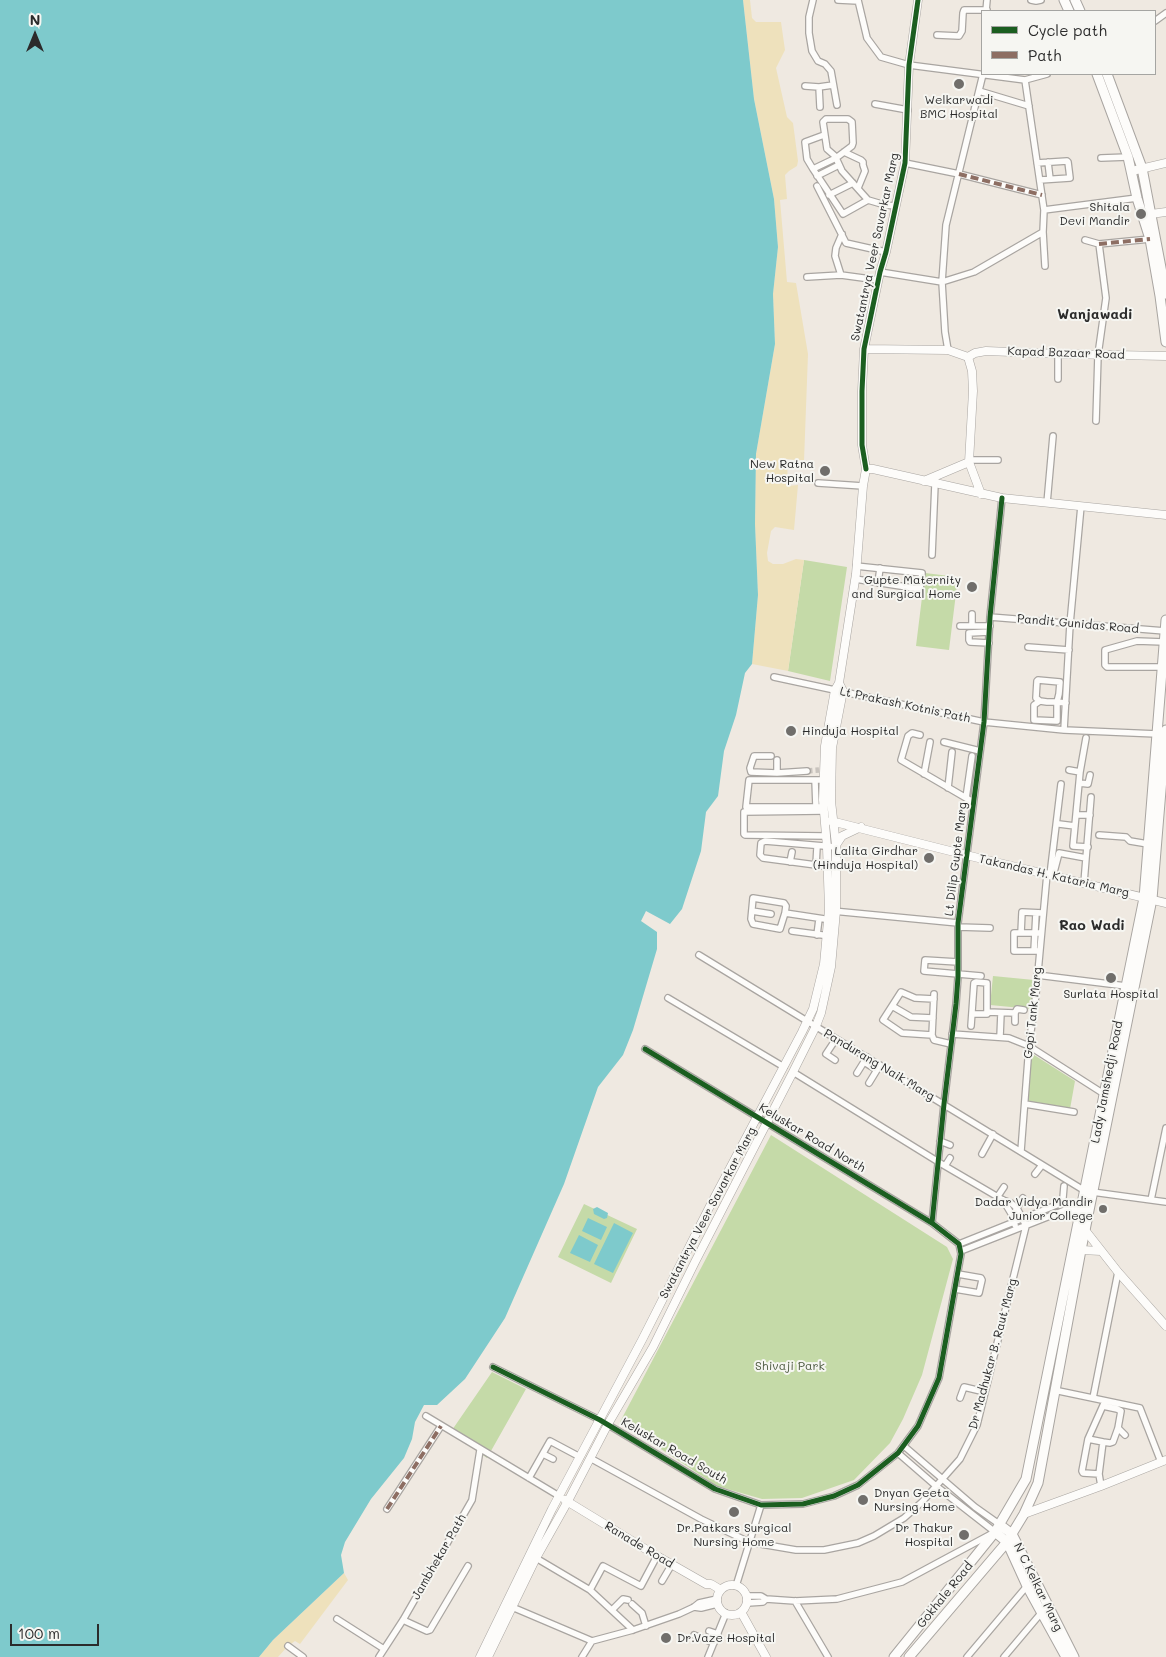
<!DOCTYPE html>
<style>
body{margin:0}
#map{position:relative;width:1166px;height:1657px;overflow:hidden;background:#efe9e1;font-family:Mali,sans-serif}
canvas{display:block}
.legend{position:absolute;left:981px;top:10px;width:175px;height:65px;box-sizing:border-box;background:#f6f6f2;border:1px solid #a5a5a2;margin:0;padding:6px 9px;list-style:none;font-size:15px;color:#2b2b2b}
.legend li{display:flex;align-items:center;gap:10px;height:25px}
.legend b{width:25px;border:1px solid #a5a5a2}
.north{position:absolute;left:10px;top:10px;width:50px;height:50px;-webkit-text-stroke:4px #f6f6f2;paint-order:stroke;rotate:0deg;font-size:14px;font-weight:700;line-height:20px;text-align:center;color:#2b2b2b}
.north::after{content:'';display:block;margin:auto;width:18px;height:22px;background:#2b2b2b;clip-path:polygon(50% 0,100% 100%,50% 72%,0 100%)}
.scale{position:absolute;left:10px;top:1624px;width:89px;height:22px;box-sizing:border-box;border:2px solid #2b2b2b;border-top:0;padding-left:6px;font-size:15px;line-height:18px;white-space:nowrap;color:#2b2b2b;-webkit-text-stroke:4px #f6f6f2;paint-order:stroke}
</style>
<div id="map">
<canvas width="1166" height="1657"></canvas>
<ul class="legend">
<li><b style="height:6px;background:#1b5e20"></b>Cycle path</li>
<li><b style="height:6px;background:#8d6e63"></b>Path</li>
</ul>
<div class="north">N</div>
<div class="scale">100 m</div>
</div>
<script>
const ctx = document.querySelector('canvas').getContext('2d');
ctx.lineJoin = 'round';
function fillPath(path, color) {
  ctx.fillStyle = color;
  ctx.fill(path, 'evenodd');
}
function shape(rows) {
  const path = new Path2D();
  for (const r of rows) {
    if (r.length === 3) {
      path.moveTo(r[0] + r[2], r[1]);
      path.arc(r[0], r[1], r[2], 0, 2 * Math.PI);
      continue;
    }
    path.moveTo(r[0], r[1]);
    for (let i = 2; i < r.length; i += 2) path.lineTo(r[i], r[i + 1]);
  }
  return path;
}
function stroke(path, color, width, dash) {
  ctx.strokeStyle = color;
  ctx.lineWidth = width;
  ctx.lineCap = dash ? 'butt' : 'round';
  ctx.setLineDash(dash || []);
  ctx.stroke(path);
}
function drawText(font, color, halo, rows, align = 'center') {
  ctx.font = font + ' Mali,sans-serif';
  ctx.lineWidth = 4;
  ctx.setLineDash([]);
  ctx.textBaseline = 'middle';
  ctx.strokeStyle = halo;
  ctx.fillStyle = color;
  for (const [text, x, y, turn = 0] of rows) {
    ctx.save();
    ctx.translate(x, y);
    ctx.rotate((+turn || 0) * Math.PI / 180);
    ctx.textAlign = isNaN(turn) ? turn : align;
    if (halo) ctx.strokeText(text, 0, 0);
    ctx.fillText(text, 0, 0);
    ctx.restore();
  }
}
const green = shape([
 [804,560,847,567,830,681,788,671],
 [925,573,958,577,949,650,916,646],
 [993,976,1034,980,1032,1009,990,1005],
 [1031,1053,1075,1081,1070,1109,1028,1103],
 [771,1135,947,1247,953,1259,922,1375,903,1419,890,1443,854,1480,802,1498,762,1499,717,1486,620,1422],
 [584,1204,637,1229,611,1283,558,1257],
 [492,1372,526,1389,487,1458,450,1433]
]);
const sand = shape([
 [743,0,750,0,752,18,756,22,781,22,785,50,776,68,787,117,793,123,798,161,797,166,789,171,785,175,787,199,780,200,787,282,796,283,808,354,804,461,787,459,788,486,798,485,794,530,775,527,771,531,767,553,768,561,773,564,783,564,796,559,804,560,788,671,752,664,758,595,755,524,756,454,775,344,773,294,778,247,774,199,754,99],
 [344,1573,348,1580,300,1644,295,1641,288,1646,278,1657,259,1657,273,1640]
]);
const water = shape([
 [0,0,743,0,754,99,774,199,778,247,773,294,775,344,756,454,755,524,758,595,752,664,745,673,736,715,724,751,718,796,706,812,701,851,682,909,670,924,646,911,641,921,657,932,657,949,633,1030,623,1055,598,1087,564,1184,505,1318,465,1379,437,1405,424,1405,415,1422,412,1439,404,1458,371,1499,345,1542,341,1555,344,1573,273,1640,259,1657,0,1657],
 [597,1207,608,1213,607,1218,604,1219,594,1214,593,1209],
 [588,1218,607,1227,601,1240,582,1231],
 [614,1223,633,1233,613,1273,594,1264],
 [579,1235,598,1245,590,1262,570,1253]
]);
const streetTunnel = shape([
 [807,771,819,770]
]);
const street = shape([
 [813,0,809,17,809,33,812,51,818,61,825,64,831,71,837,105],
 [838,0,858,1],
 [858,0,867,38,881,57,909,65,1025,80,1047,74],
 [1031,0,1036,1,1041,0],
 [986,11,987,0],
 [1155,21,1166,13],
 [937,35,959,36,962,31,963,13,964,10,987,10],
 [805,86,819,87,833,85],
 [819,87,820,107],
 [979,91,1029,106],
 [875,104,908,110],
 [824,135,805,142,807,159,813,169,836,158,852,146,853,143,852,122,848,119,826,119,823,122,827,149,835,156,836,158,842,171,868,200,885,205,896,206],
 [844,152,861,160,863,162,863,165,865,171,858,188],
 [1101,158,1128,157],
 [1048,162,1050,179],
 [905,163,959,174,1042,195],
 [1037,163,1067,161,1068,162,1070,178,1040,180],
 [813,169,843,214,868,200],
 [817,176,839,165],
 [817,186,846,243,886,252],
 [829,195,853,183],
 [1044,210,1137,198],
 [1043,232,1045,266],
 [842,234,836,248,835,256,841,275,878,280],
 [1085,240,1099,244,1150,239],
 [880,272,942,282,974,272,1043,232,1044,210,1025,80],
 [807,277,841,275],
 [948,350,945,332,942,282,946,225,983,74],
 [1058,379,1058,354],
 [1096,421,1098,355,1106,298,1099,244],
 [969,460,998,460],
 [818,483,863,486],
 [1047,503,1053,436],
 [932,555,935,484],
 [855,579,920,589,922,573,856,566],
 [878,583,880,568],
 [972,614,972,626],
 [990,617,1165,631],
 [960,626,990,626],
 [989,643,970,642,969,640,969,633,989,632],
 [1028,647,1069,650],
 [1162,667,1107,667,1105,665,1105,650,1137,641,1164,642],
 [774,677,984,722,1064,730,1157,734],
 [1040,701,1036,698,1037,681,1038,680,1060,682,1059,694,1057,702,1057,721,1034,720,1034,705,1040,701,1047,702,1057,702,1066,703],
 [1064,730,1070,624,1081,506],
 [920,735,912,733,908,736,901,760,973,802],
 [944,742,980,751],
 [771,756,754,756,750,768,751,772,777,773,807,771],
 [777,760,777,773],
 [1069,770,1080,772,1079,783],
 [1080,772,1086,738],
 [924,774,930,742],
 [815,780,816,807],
 [823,780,749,780,746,807,823,807],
 [948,788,952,752],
 [966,798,972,756],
 [824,811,744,812,744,834,745,835,826,836],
 [1076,815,1090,815],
 [1059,824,1075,826],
 [1099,835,1126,837,1130,841,1148,844],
 [1088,847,1073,846,1079,783,1088,784,1090,775],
 [790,862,792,852],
 [816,865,817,847],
 [831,867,763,858,760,855,761,843,765,841,836,847],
 [1050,875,1061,784],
 [1053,876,1059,853,1086,858],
 [1084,883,1091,797],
 [752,911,771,914],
 [833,911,958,923],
 [785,913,780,929,753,924,751,919,753,898,784,903,786,906,785,913,831,920],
 [958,927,990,928],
 [792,931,830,936],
 [1021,933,1022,912,1043,913],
 [817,935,819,919],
 [1034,951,1036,913],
 [1039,951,1014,951,1014,933,1041,933],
 [699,955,1085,1191,1166,1202],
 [958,962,925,960,924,971,981,976],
 [1037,975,1126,986],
 [934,994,932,1035,934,1040,951,1044],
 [668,998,784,1067],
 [892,1006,901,992,915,998,934,999],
 [987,1012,1015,1013,1015,1022],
 [1015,1013,1017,1009,1024,1010],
 [971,1026,974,983,976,982,987,983,987,1014,972,1014],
 [952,1034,1009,1038,1029,1046,1104,1094],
 [932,1035,902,1033,883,1020,892,1006,911,1017,933,1018],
 [1000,1037,1001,1013],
 [835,1060,826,1054,836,1039],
 [864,1062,877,1070],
 [857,1073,867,1057],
 [869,1083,880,1065],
 [1025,1104,1074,1112],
 [940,1141,950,1145],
 [1021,1151,1029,1046,1036,994,1047,874],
 [982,1154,993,1134],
 [945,1166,950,1158],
 [1035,1174,1042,1165],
 [998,1196,1004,1187],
 [1003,1200,1012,1215,1015,1225],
 [1151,1200,1166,1128],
 [1016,1209,1023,1198],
 [932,1223,944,1104,956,1004,958,977,958,923,984,722,990,617,1002,498],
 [959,1244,1059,1204,1063,1198,1064,1186],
 [961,1251,1083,1203],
 [955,1289,979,1293,982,1280,981,1278,958,1274],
 [493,1367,600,1420,715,1489,761,1505,803,1504,834,1496,858,1485,898,1453,918,1426,939,1378,961,1254,959,1244,932,1223,645,1049],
 [1054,1390,1140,1408,1161,1462],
 [960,1398,964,1387,985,1392],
 [1093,1398,1118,1272],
 [1103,1406,1117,1409,1121,1411,1118,1428,1113,1442,1110,1443,1103,1442],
 [426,1416,559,1496],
 [1118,1428,1125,1435],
 [1088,1439,1103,1442,1099,1474,1101,1486],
 [904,1446,975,1507,999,1524],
 [543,1454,553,1459],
 [590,1458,701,1519,749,1542,796,1550,824,1550,858,1543,874,1536,904,1518,922,1502,960,1459,977,1425,1026,1226,1017,1208,1011,1203,1003,1200,945,1166,793,1072],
 [1099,1474,1083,1473,1082,1471,1088,1439,1105,1401],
 [529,1478,550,1441,580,1457],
 [387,1509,441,1426],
 [536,1558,590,1590,633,1630],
 [662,1581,672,1564],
 [736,1586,761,1505],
 [590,1590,603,1566,641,1586,657,1556],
 [748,1596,761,1596,766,1599],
 [795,1601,828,1657],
 [748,1603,763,1602,766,1599,795,1601,837,1599,902,1582,995,1532,936,1486,898,1453],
 [632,1604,642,1613,646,1626],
 [512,1607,592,1641,633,1630,679,1614,694,1607,699,1603,717,1599],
 [694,1607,701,1608,717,1604],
 [612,1610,623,1599,628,1600],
 [337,1619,384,1649],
 [403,1620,427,1631,430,1630,468,1566],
 [709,1631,718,1634],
 [694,1635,714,1643],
 [288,1646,303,1657],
 [379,1657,403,1620,472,1500,480,1450],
 [582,1657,592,1641],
 [708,1657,726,1613],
 [967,1657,1027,1586],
 [1004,1657,1042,1612]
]);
const secondary = shape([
 [1132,171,1166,163],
 [1151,214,1166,212],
 [864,349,948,350,968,357,972,371,973,391,969,462,981,494],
 [968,357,975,353,986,351,1063,354,1166,356],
 [866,469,873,469,1002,498,1166,515],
 [924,481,969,462],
 [831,821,966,855,1166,903],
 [836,845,842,836,861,827],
 [1085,1230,1118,1272,1166,1326],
 [1081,1250,1101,1251],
 [565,1500,657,1556,706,1584,711,1584,721,1590],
 [1024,1514,1101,1486,1166,1460],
 [732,1600,15],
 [741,1612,766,1657],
 [480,1657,552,1509,642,1340,711,1204,802,1032,813,1009,824,964,829,910,827,847,823,800,825,746,835,690,839,683,856,574,863,486,866,469,862,445,862,391,864,349,880,272,886,252,905,163,909,65,918,0],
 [488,1657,536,1558,568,1501,608,1424,653,1347,695,1262,793,1072,816,1026,821,1013,831,967,836,911,836,845,831,801,832,748,843,691,839,683]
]);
const primary = shape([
 [1064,0,1069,11],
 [1075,0,1080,11],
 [1097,74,1128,157,1137,198,1150,239,1160,296,1166,342],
 [1107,74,1142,168,1166,294],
 [1068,1209,1076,1211,1080,1216],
 [999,1524,1012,1534,1074,1657],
 [995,1532,1007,1542,1027,1586,1066,1657],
 [894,1657,995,1532,1026,1479,1144,898,1166,620],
 [909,1657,1007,1542,1024,1514,1038,1483,1081,1250,1152,899,1166,730]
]);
const quiet = shape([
 [959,174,1042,195],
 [1099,244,1150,239],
 [387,1509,441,1426]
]);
const cycleway = shape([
 [866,469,862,445,862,391,864,349,880,272,886,252,905,163,909,65,918,0],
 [932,1223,944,1104,956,1004,958,977,958,923,984,722,990,617,1002,498],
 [493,1367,600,1420,715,1489,761,1505,803,1504,834,1496,858,1485,898,1453,918,1426,939,1378,961,1254,959,1244,932,1223,645,1049]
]);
const markers = [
 [959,84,6,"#706e6b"],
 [1141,214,6,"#706e6b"],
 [825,471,6,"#706e6b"],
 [972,587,6,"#706e6b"],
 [791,731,6,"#706e6b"],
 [929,858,6,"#706e6b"],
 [1111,978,6,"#706e6b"],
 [1103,1209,5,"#706e6b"],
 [863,1500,6,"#706e6b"],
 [734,1512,6,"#706e6b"],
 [964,1535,6,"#706e6b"],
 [666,1638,6,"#706e6b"]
];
const poiNames = [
 ["Welkarwadi",959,100,"center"],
 ["BMC Hospital",959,114,"center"],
 ["Shitala",1130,207],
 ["Devi Mandir",1130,221],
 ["New Ratna",814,464],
 ["Hospital",814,478],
 ["Gupte Maternity",961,580],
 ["and Surgical Home",961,594],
 ["Hinduja Hospital",802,731,"left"],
 ["Lalita Girdhar",918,851],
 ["(Hinduja Hospital)",918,865],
 ["Surlata Hospital",1111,994,"center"],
 ["Dadar Vidya Mandir",1093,1202],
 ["Junior College",1093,1216],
 ["Dnyan Geeta",874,1493,"left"],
 ["Nursing Home",874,1507,"left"],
 ["Dr.Patkars Surgical",734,1528,"center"],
 ["Nursing Home",734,1542,"center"],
 ["Dr Thakur",953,1528],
 ["Hospital",953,1542],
 ["Dr.Vaze Hospital",677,1638,"left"]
];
const streetNames = [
 ["Swatantrya Veer Savarkar Marg",875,247,-78],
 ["Kapad Bazaar Road",1066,353,2],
 ["Pandit Gunidas Road",1078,624,5],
 ["Lt Prakash Kotnis Path",905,705,12],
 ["Lt Dilip Gupte Marg",956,859,-83],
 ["Takandas H. Kataria Marg",1054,876,13],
 ["Gopi Tank Marg",1033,1013,-84],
 ["Pandurang Naik Marg",879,1065,31],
 ["Lady Jamshedji Road",1107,1082,-79],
 ["Keluskar Road North",812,1138,31],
 ["Swatantrya Veer Savarkar Marg",708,1213,-62],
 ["Dr Madhukar B. Raut Marg",993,1354,-75],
 ["Keluskar Road South",674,1451,30],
 ["Ranade Road",639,1545,31],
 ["Jambhekar Path",439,1557,-60],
 ["N C Kelkar Marg",1038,1587,64],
 ["Gokhale Road",945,1595,-51]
];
const parkNames = [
 ["Shivaji Park",790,1366]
];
const neighbourhoodNames = [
 ["Wanjawadi",1095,315],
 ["Rao Wadi",1092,926]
];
fillPath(green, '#c5daa8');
fillPath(sand, '#eee1bc');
fillPath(water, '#7ecacc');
stroke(streetTunnel, '#c8c3bd', 5.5, [5.5, 3]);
stroke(street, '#a9a5a1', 8);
stroke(secondary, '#a9a5a1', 9);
stroke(primary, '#a9a5a1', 11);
stroke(street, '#fdfcfa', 5.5);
stroke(secondary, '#fdfcfa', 8);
stroke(primary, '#fdfcfa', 9);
stroke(quiet, '#8d6e63', 4, [8, 4]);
stroke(cycleway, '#1b5e20', 5);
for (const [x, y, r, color] of markers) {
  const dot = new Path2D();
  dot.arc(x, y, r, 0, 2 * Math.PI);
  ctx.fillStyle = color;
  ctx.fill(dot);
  stroke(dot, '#f6f6f2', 2);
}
drawText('12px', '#2b2b2b', '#f6f6f2', poiNames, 'right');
drawText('12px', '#2b2b2b', '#f6f6f2', streetNames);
drawText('12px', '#4f5c43', '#f6f6f2', parkNames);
drawText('bold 14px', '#2b2b2b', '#f6f6f2', neighbourhoodNames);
</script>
